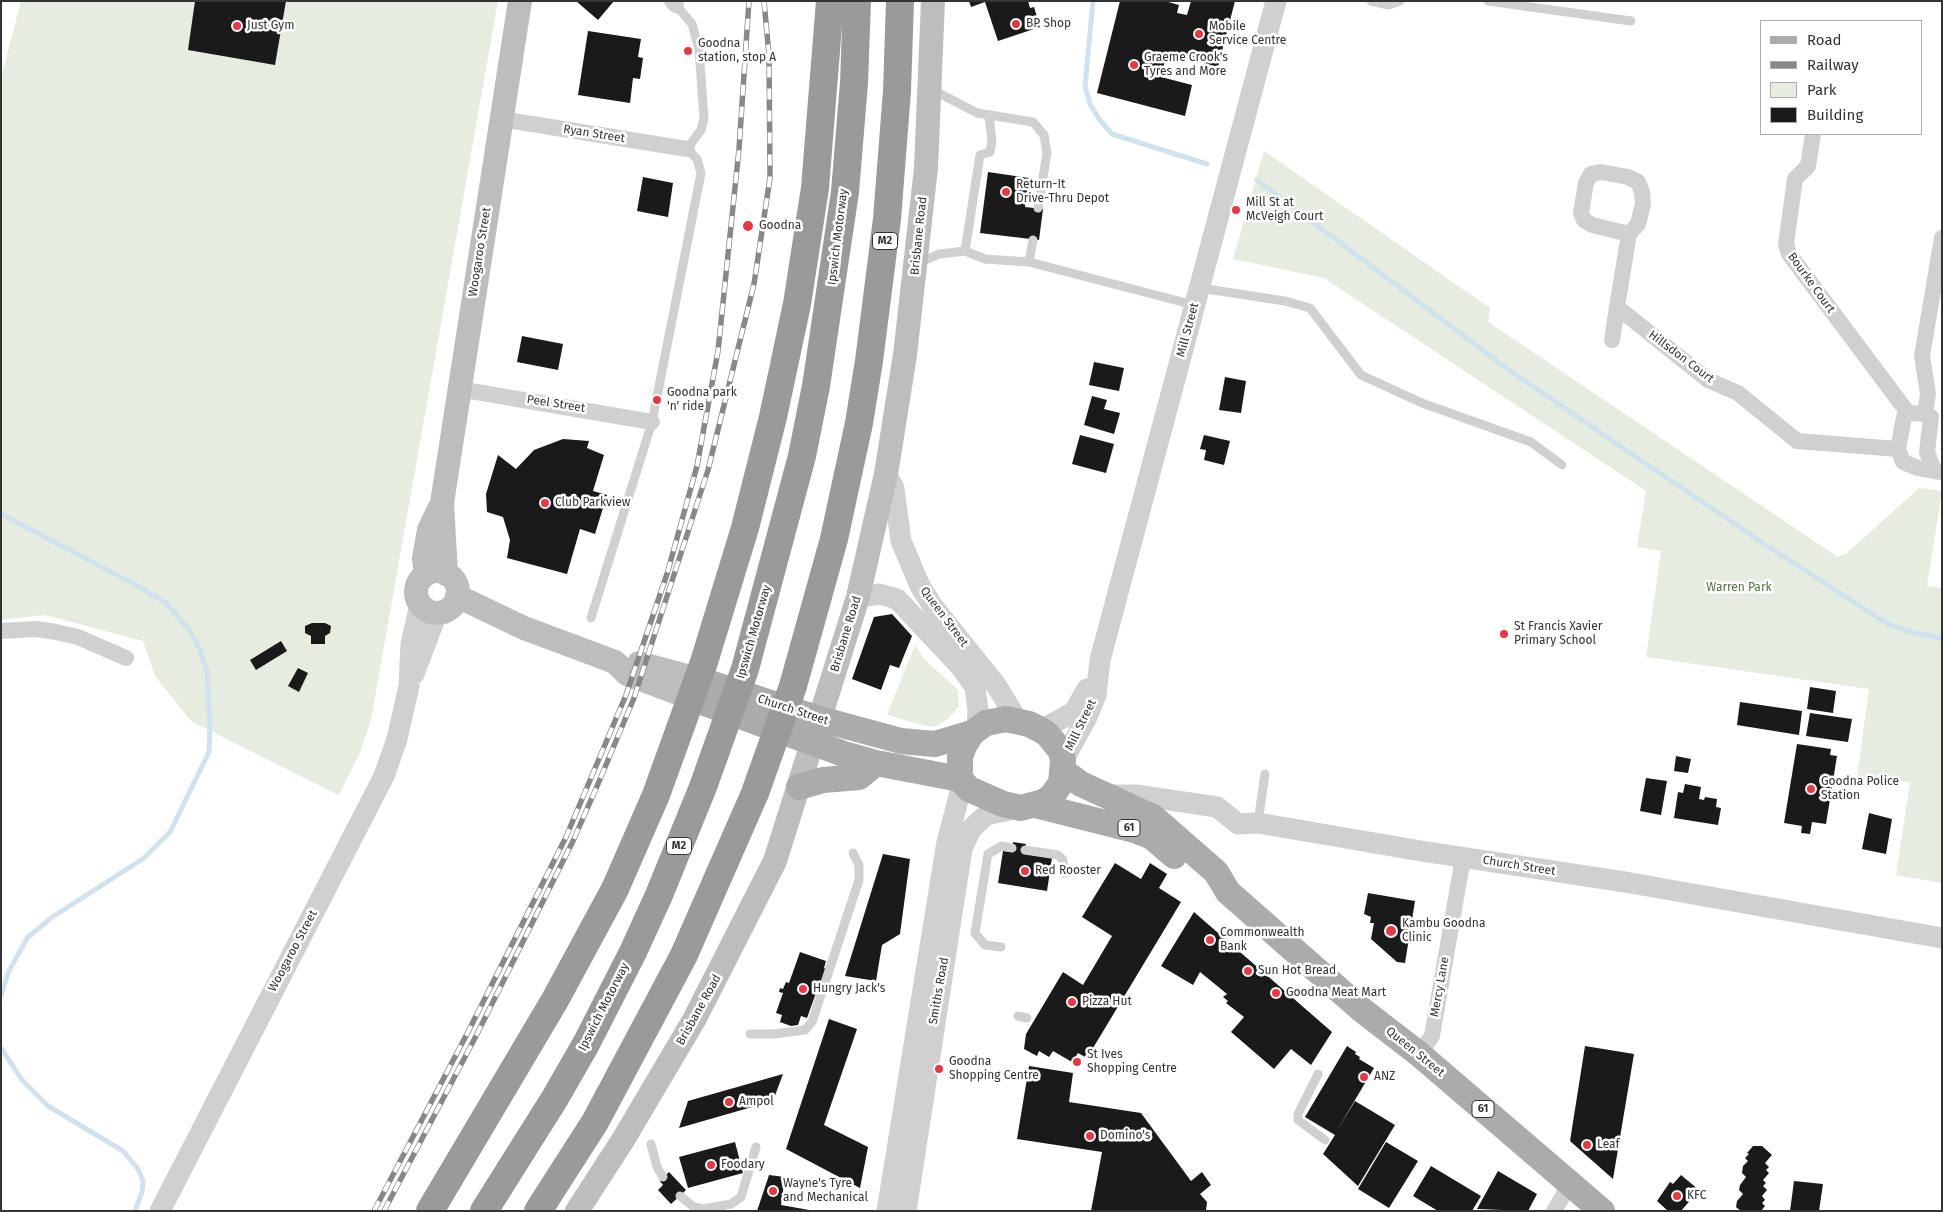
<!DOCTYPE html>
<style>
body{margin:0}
#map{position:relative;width:1943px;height:1212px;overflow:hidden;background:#fff;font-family:"Fira Sans",sans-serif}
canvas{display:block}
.frame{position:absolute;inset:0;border:2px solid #333;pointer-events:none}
.legend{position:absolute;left:1760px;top:20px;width:162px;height:115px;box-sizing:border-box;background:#fff;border:1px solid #adadad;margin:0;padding:6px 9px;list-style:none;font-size:15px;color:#333}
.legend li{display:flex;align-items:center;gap:10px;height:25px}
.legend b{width:25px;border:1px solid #adadad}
</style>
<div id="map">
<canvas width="1943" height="1212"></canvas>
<div class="frame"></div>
<ul class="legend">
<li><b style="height:6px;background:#ababab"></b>Road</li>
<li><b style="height:6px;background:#888"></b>Railway</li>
<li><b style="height:14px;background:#e6ecdf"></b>Park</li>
<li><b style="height:14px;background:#1a1a1a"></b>Building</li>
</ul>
</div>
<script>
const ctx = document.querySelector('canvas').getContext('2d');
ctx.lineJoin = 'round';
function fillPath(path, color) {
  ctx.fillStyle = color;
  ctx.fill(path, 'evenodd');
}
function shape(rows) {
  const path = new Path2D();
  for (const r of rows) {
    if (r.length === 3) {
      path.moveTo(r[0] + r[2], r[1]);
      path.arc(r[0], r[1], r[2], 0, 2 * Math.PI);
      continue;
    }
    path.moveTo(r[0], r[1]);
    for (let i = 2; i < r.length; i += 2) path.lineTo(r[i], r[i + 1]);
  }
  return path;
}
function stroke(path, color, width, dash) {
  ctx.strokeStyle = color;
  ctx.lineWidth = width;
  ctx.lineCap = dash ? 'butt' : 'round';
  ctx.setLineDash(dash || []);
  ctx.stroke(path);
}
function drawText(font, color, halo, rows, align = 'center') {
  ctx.font = font + ' "Fira Sans",sans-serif';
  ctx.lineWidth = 5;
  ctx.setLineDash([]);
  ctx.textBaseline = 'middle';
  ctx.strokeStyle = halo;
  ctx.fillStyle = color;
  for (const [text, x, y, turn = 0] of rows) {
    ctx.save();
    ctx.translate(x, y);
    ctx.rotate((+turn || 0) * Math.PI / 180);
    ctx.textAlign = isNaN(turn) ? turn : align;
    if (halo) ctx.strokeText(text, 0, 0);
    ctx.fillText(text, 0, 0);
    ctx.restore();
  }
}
const green = shape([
 [21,1,498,1,371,720,359,755,339,795,191,721,155,676,143,641,45,615,1,620,1,78],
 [1264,151,1490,308,1488,322,1838,557,1847,553,1919,488,1942,491,1927,586,1942,588,1942,883,1896,875,1910,782,1857,776,1869,689,1646,657,1661,551,1637,547,1646,491,1324,278,1233,259],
 [915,645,924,659,958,690,959,706,948,719,934,727,922,725,887,715]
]);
const stream = shape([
 [1093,1,1085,86,1090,104,1099,119,1112,134,1207,164],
 [1257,180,1513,373,1767,546,1888,624,1910,632,1942,638],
 [1,514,138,586,166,603,187,627,199,647,207,671,210,727,209,752,170,832,144,858,51,918,27,938,8,973,1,996],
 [1,1048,22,1080,48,1106,123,1151,138,1169,143,1181,142,1192,135,1211]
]);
const building = shape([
 [195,1,286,1,275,65,188,50],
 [576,1,614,1,598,20],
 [969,1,1028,1,1030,8,1034,7,1040,27,998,41,985,2,971,7],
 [1120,1,1165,1,1179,5,1177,13,1187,15,1191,1,1235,1,1218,67,1167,53,1161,77,1192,85,1185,116,1097,93],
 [588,31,641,39,638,57,643,58,640,79,633,78,630,103,578,95],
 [988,172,1029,178,1025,207,1043,209,1039,240,980,233],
 [643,177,673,183,668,217,637,211],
 [522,336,563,344,558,370,517,362],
 [1094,362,1124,368,1119,391,1089,385],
 [1225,377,1246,381,1241,413,1219,410],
 [1092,396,1107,400,1104,409,1120,413,1114,434,1084,425],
 [1080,435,1114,444,1106,473,1072,464],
 [1204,435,1230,441,1224,465,1204,460,1206,450,1200,449],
 [563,439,589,441,587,448,604,455,593,491,607,495,595,534,580,529,567,574,507,558,510,540,503,517,487,512,486,494,498,455,516,469,534,450],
 [892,614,912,636,899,668,890,665,881,690,852,679,874,617],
 [312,623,325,623,331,626,330,633,325,636,325,644,311,644,311,636,305,633,305,626],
 [281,641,287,651,256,670,250,660],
 [298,668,308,673,299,692,288,686],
 [1810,687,1836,691,1833,713,1807,709],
 [1740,702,1802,711,1799,735,1737,725],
 [1810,713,1852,719,1848,742,1806,736],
 [1797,744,1831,749,1830,755,1837,756,1826,824,1812,822,1810,834,1801,833,1802,826,1784,823],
 [1676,756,1691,759,1688,773,1674,771],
 [1646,778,1667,781,1661,815,1640,811],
 [1685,784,1701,787,1699,799,1704,800,1705,797,1717,799,1716,807,1721,808,1718,825,1674,818,1678,792,1683,793],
 [1869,813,1892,819,1886,854,1862,849],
 [1013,842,1026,844,1024,854,1052,858,1047,891,998,883,1003,851,1012,852],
 [883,854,910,859,900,934,882,945,876,981,845,976],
 [1115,863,1141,879,1150,863,1167,874,1159,888,1181,902,1087,1058,1078,1053,1072,1062,1053,1051,1049,1057,1039,1051,1037,1056,1024,1049,1026,1034,1063,972,1083,985,1112,936,1082,917],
 [1368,893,1415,901,1405,963,1397,962,1371,939,1374,923,1370,923,1371,917,1364,914],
 [1194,912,1332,1032,1311,1065,1291,1049,1274,1069,1231,1032,1244,1017,1226,1003,1228,1001,1223,997,1227,994,1200,972,1193,985,1161,966],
 [800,952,826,961,824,968,828,970,820,994,816,993,807,1018,801,1016,798,1025,791,1026,780,1022,782,1015,776,1013,783,993,779,992,780,988,783,989,786,982,789,983],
 [829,1019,857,1029,824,1125,868,1147,860,1188,786,1149],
 [1347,1046,1356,1052,1355,1054,1360,1057,1359,1059,1374,1068,1336,1132,1355,1101,1395,1125,1358,1186,1323,1154,1335,1135,1305,1117],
 [1585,1046,1634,1054,1613,1179,1570,1141],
 [1029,1066,1073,1073,1069,1102,1141,1113,1191,1181,1202,1172,1211,1185,1200,1194,1207,1202,1206,1211,1091,1211,1102,1152,1017,1139],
 [783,1074,773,1101,679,1128,688,1101],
 [735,1142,743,1173,688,1188,679,1157],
 [1386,1142,1418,1161,1389,1208,1358,1189],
 [1753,1146,1762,1146,1772,1155,1765,1163,1769,1167,1766,1170,1769,1173,1763,1180,1766,1183,1763,1186,1767,1190,1762,1196,1765,1200,1762,1203,1765,1206,1761,1211,1741,1211,1736,1207,1737,1201,1743,1194,1739,1190,1740,1185,1746,1177,1742,1173,1743,1166,1748,1161,1745,1158,1749,1154,1747,1153],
 [1431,1166,1481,1196,1472,1211,1438,1211,1413,1196],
 [1498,1171,1537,1194,1528,1211,1477,1209],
 [669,1172,686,1190,671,1204,658,1190,663,1185,660,1181],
 [769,1175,785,1177,781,1205,815,1211,757,1211],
 [1681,1175,1699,1190,1681,1211,1668,1211,1657,1201,1670,1182,1673,1184],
 [1794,1181,1823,1184,1819,1211,1790,1211]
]);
const service = shape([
 [1371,1,1389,5,1400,1],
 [1488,1,1631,21],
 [931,89,977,113,1033,122,1044,135,1047,153,1038,208],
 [989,116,992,141,990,152,980,155,965,251,985,259,1029,262,1194,305],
 [1029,262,1033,240],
 [917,264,939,254,965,251],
 [1200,288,1285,301,1310,308,1361,375,1422,403,1531,442,1562,465],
 [591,618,652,422,701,173,697,159,687,149,701,130,704,119,699,49,692,24,676,5],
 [1258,822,1265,774],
 [1025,850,1058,855,1063,860,1064,873],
 [1001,947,985,945,975,933,988,854,1002,846,1012,848],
 [1018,1016,1027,1018],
 [750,1034,774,1034,805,1030,812,1022,859,880,859,865,853,853],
 [1318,1074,1298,1114,1298,1120,1325,1140],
 [651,1144,657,1167,663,1177],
 [680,1196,694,1207,703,1209,731,1204,741,1197,756,1147]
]);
const minor = shape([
 [672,1,676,5],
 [501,119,687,149],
 [1813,134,1808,166,1795,179,1786,244,1789,254,1908,413],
 [1629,234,1592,225,1584,220,1581,213,1586,183,1591,174,1601,172,1628,177,1638,182,1642,192,1643,204,1638,224,1629,234,1617,307,1708,380,1738,393,1797,441,1898,449],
 [1612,340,1617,307],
 [459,389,652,422],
 [1925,414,1928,394,1922,356,1942,238],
 [1934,471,1927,452,1931,417,1925,414,1908,413,1904,417,1898,449,1903,462,1918,468,1934,471,1942,472],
 [1,631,36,629,56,632,78,637,126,658],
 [1419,1054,1432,1036,1463,858],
 [1554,1211,1570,1184]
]);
const tertiary = shape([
 [886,474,894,488,901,541,920,586,932,605,996,685,1018,721],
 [858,597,880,594,897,599,960,666,975,687,978,710,977,729],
 [414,674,437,613],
 [1041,730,1074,712,1087,689],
 [1063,761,1087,717,1096,695,1100,660,1276,1],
 [1111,795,1136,795,1217,807,1238,824,1258,823,1421,851,1625,882,1942,938],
 [160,1211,384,776,397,739,409,686,411,644,420,604],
 [887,1211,947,842,962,785],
 [906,1211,962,849,971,829,986,815,1019,808]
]);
const secondary = shape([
 [437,592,21],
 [426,574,424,558,429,530,439,509],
 [446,574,442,503,520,1],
 [457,596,524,628,615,662,627,674,691,698],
 [639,663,698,679],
 [577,1211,623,1140,694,1020,775,861,858,597,886,474,905,355,926,168,933,1]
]);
const primary = shape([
 [698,679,820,719,901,741,935,744,972,733],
 [691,698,844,754,876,763,960,779],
 [1006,719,1029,724,1041,730,1048,735,1061,751,1063,761,1061,783,1052,796,1043,802,1021,808,1003,804,969,789,960,779,960,757,964,746,972,733,986,723,1006,719],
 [1063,771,1081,784,1153,817,1216,872,1228,892,1362,1010,1419,1054,1602,1211],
 [799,787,823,780,859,777,876,763],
 [1035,805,1134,830,1152,837,1174,856]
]);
const motorway = shape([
 [430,1211,555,1000,615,889,656,795,704,662,745,528,773,417,797,304,815,188,830,1],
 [484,1211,555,1098,586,1044,633,952,659,895,703,787,745,669,802,456,816,386,845,192,854,83,857,1],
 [538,1211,595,1122,684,955,755,793,793,686,834,539,859,423,869,361,887,219,897,91,900,1]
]);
const rail = shape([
 [374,1211,468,1032,566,837,626,695,667,574,697,466,718,351,739,149,749,1],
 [384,1211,476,1036,573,841,598,784,634,698,708,470,754,284,770,178,769,55,764,1]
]);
const markers = [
 [1016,24,5,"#e63946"],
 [237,26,5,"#e63946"],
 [1199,34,5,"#e63946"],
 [688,51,5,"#e63946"],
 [1134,65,5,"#e63946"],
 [1006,192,5,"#e63946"],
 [1236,210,5,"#e63946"],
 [748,226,6,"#e63946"],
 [657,400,5,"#e63946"],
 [545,503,5,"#e63946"],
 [1504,634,5,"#e63946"],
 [1811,789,5,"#e63946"],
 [1025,871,5,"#e63946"],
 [1391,931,6,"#e63946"],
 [1210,940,5,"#e63946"],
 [1248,971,5,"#e63946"],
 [803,989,5,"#e63946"],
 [1276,993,5,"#e63946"],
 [1072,1002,5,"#e63946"],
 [1077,1062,5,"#e63946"],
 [939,1069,5,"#e63946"],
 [1364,1077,5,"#e63946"],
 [729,1102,5,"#e63946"],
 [1090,1136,5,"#e63946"],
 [1587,1145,5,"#e63946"],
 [711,1165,5,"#e63946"],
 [773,1191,5,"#e63946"],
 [1677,1196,5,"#e63946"]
];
const shields = [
 [885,241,25],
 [1129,828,22],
 [679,846,25],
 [1483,1109,22]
];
const shieldNames = [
 ["M2",885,241],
 ["61",1129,828],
 ["M2",679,846],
 ["61",1483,1109]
];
const poiNames = [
 ["BP Shop",1026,24],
 ["Just Gym",247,26],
 ["Mobile",1209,27],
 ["Service Centre",1209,41],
 ["Goodna",698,44],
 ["station, stop A",698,58],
 ["Graeme Crook's",1144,58],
 ["Tyres and More",1144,72],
 ["Return-It",1016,185],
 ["Drive-Thru Depot",1016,199],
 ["Mill St at",1246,203],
 ["McVeigh Court",1246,217],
 ["Goodna",759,226],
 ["Goodna park",667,393],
 ["'n' ride",667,407],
 ["Club Parkview",555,503],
 ["St Francis Xavier",1514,627],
 ["Primary School",1514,641],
 ["Goodna Police",1821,782],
 ["Station",1821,796],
 ["Red Rooster",1035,871],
 ["Kambu Goodna",1402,924],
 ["Clinic",1402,938],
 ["Commonwealth",1220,933],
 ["Bank",1220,947],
 ["Sun Hot Bread",1258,971],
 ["Hungry Jack's",813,989],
 ["Goodna Meat Mart",1286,993],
 ["Pizza Hut",1082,1002],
 ["St Ives",1087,1055],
 ["Shopping Centre",1087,1069],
 ["Goodna",949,1062],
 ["Shopping Centre",949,1076],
 ["ANZ",1374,1077],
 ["Ampol",739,1102],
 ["Domino's",1100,1136],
 ["Leaf",1597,1145],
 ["Foodary",721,1165],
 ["Wayne's Tyre",783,1184],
 ["and Mechanical",783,1198],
 ["KFC",1687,1196]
];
const streetNames = [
 ["Ryan Street",594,134,9],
 ["Brisbane Road",919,236,-84],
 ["Ipswich Motorway",838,237,-83],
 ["Woogaroo Street",480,252,-81],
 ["Bourke Court",1811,283,54],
 ["Mill Street",1188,330,-75],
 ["Hillsdon Court",1681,357,37],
 ["Peel Street",556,404,9],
 ["Queen Street",944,617,53],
 ["Ipswich Motorway",754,632,-74],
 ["Brisbane Road",846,634,-73],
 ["Church Street",793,710,18],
 ["Mill Street",1081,725,-64],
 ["Church Street",1519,866,9],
 ["Woogaroo Street",293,951,-62],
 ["Mercy Lane",1440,987,-80],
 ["Smiths Road",939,991,-80],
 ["Ipswich Motorway",604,1007,-63],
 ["Brisbane Road",699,1010,-61],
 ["Queen Street",1415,1052,39]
];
const parkNames = [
 ["Warren Park",1739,588]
];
fillPath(green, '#e6ecdf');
stroke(stream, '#cfe2ee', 5);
fillPath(building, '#1a1a1a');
stroke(service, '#d0d0d0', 9);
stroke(minor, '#d0d0d0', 16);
stroke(tertiary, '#d0d0d0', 21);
stroke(secondary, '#bdbdbd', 24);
stroke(primary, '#ababab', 26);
stroke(motorway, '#9a9a9a', 28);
stroke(rail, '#888', 5.5);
stroke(rail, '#fff', 4, [11]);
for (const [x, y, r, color] of markers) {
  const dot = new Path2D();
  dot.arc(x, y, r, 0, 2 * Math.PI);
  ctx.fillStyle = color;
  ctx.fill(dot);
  stroke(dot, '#fff', 2);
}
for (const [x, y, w] of shields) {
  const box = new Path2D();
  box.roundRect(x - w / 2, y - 8.5, w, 17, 4);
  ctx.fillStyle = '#fff';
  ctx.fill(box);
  stroke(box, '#333', 1);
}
drawText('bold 11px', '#333', null, shieldNames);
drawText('12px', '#333', '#fff', poiNames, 'left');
drawText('12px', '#333', '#fff', streetNames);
drawText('12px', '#56703f', '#fff', parkNames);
</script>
